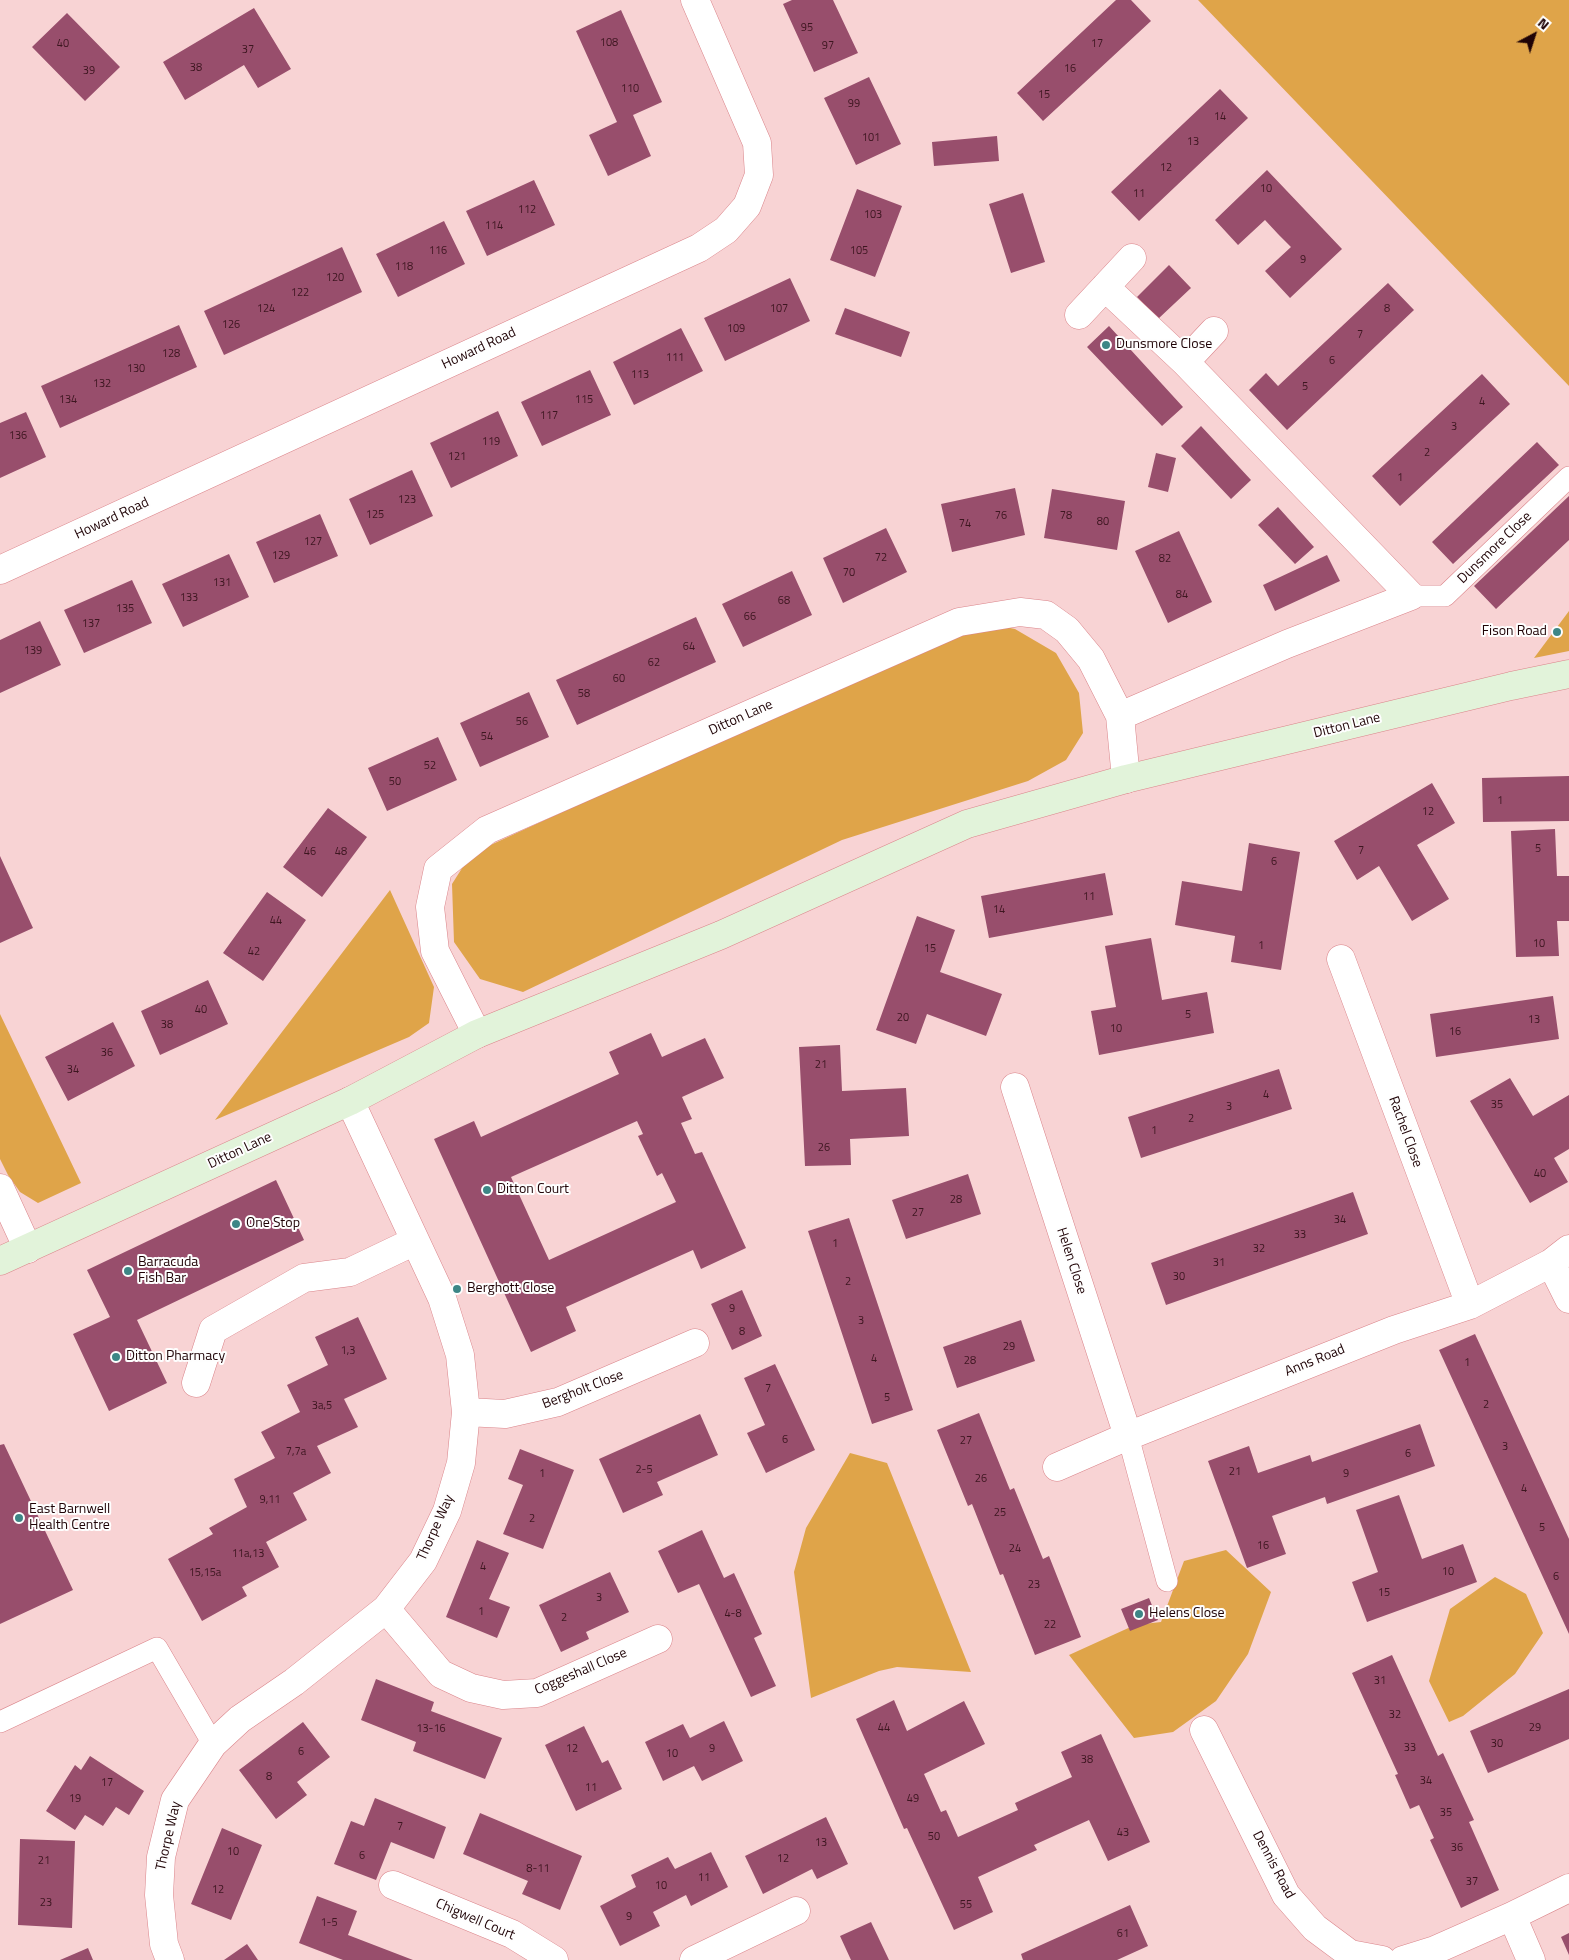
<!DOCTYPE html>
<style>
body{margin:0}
#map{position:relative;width:1569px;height:1960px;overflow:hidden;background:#f8d3d4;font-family:"Titillium Web",sans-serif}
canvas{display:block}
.north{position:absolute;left:1509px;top:10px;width:50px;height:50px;-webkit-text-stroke:4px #fefefe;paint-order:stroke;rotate:40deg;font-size:14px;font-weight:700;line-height:20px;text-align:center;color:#1f0306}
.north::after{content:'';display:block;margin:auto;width:18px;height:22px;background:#1f0306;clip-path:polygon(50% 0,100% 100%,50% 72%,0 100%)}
</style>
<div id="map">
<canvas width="1569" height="1960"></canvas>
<div class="north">N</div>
</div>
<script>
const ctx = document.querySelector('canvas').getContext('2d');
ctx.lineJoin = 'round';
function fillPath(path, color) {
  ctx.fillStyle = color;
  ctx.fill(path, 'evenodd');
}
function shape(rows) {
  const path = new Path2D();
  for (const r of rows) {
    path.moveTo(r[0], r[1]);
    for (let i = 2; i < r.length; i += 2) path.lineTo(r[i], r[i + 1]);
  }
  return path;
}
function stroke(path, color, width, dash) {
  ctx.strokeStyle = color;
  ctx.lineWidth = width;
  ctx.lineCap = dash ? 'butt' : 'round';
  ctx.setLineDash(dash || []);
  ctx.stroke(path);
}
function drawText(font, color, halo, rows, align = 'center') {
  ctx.font = font + ' "Titillium Web",sans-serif';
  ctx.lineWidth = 4;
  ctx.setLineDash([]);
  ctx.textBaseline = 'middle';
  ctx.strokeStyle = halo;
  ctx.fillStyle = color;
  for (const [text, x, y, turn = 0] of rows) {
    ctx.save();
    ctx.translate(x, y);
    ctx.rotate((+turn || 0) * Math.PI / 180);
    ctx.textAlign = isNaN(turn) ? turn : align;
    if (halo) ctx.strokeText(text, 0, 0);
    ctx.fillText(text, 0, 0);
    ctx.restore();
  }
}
const green = shape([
 [1198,0,1569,0,1569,386],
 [1569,611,1569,651,1534,658],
 [977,621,1015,629,1056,653,1079,693,1083,733,1066,760,1028,781,842,840,523,992,480,979,454,942,452,884,471,854],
 [390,890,434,987,429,1023,409,1037,215,1120],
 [0,1014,81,1183,38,1203,20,1192,8,1175,0,1159],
 [850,1453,887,1463,971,1672,897,1667,879,1671,811,1698,794,1572,806,1528],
 [1226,1550,1271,1592,1248,1654,1216,1701,1173,1732,1134,1738,1069,1655,1135,1625,1161,1622,1184,1561],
 [1495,1577,1526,1594,1543,1633,1515,1674,1463,1716,1449,1722,1429,1681,1450,1609]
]);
const building = shape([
 [792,0,833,0,858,53,814,72,783,4],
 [1116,0,1131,0,1151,21,1043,121,1017,93],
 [254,8,291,69,258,88,244,65,185,100,163,62],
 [621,10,662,102,633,115,651,156,608,176,589,135,617,122,576,31],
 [67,13,120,67,85,101,32,47],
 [869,77,901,144,856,165,824,98],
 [1220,89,1248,118,1139,221,1111,192],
 [997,136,999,161,934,166,932,142],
 [1267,170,1342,249,1290,298,1265,271,1291,247,1278,234,1265,220,1238,245,1215,220],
 [534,180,555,225,487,256,466,211],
 [857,189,902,206,875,277,830,260],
 [1023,193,1045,262,1011,273,989,204],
 [444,221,465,264,398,297,376,254],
 [342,247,362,292,224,355,204,311],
 [1169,265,1191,288,1158,319,1137,297],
 [790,278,810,321,725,361,704,318],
 [1388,283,1414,310,1287,430,1249,390,1266,373,1278,386],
 [845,308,910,332,901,357,835,334],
 [179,325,197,367,60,428,41,386],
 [1109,326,1183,407,1162,426,1087,347],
 [681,328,703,371,634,405,613,362],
 [590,370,611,415,542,446,521,402],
 [1482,374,1510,404,1400,506,1372,476],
 [498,411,518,456,451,488,430,443],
 [26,412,46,457,0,478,0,423],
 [1201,426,1251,480,1231,499,1181,446],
 [1537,442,1559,465,1453,564,1432,542],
 [1156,453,1176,458,1168,492,1148,487],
 [412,470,433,516,370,545,349,499],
 [1015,488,1025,535,952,552,941,504],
 [1052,489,1125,501,1117,550,1044,538],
 [1569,496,1569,540,1496,609,1474,586],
 [1278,507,1314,547,1295,564,1258,525],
 [320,514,338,556,274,583,256,542],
 [886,528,907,572,843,603,823,558],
 [1179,531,1212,602,1168,623,1135,551],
 [229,554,249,597,183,627,162,584],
 [1327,555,1340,581,1275,611,1263,585],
 [792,571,812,615,743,647,722,604],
 [132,580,152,623,84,653,64,610],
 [696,617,716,662,577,725,556,680],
 [40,621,61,665,0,693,0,640],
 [529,692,549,737,480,767,460,723],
 [438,737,457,780,387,811,368,768],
 [1569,776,1569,821,1483,822,1482,778],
 [1432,783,1455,823,1417,845,1449,899,1412,921,1379,866,1357,880,1334,841],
 [328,808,367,837,322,897,283,867],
 [1555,829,1557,876,1569,876,1569,921,1557,921,1559,956,1516,957,1511,831],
 [1249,843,1300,852,1281,970,1231,962,1235,936,1175,925,1182,881,1242,891],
 [0,856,33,928,0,943],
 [1105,873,1113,915,989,938,981,896],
 [267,892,306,920,263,981,223,953],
 [917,916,955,930,940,972,1002,994,986,1036,927,1014,916,1044,876,1030],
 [1151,938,1162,1000,1207,992,1214,1033,1099,1055,1091,1011,1116,1007,1105,946],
 [208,980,228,1024,160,1055,141,1011],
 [1553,996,1559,1039,1436,1057,1430,1014],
 [113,1022,135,1066,68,1101,45,1057],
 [651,1033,662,1057,705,1038,724,1078,682,1097,692,1119,681,1123,695,1154,702,1152,746,1248,701,1269,693,1250,566,1307,576,1331,531,1352,434,1139,474,1121,481,1137,619,1074,609,1052],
 [637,1121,643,1134,638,1136,657,1176,662,1173,676,1202,549,1260,511,1177],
 [840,1045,842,1091,906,1088,909,1136,850,1139,851,1165,805,1166,799,1047],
 [1279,1069,1292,1109,1141,1158,1128,1117],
 [1510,1078,1533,1116,1569,1095,1569,1149,1554,1158,1568,1182,1530,1203,1470,1101],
 [968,1174,981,1214,906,1239,892,1200],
 [276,1180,304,1240,137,1320,167,1383,109,1411,73,1334,110,1317,87,1270],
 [1353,1192,1368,1234,1166,1305,1151,1263],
 [849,1218,913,1410,872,1424,808,1231],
 [742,1290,762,1336,732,1350,711,1304],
 [358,1317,387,1379,344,1399,358,1427,317,1446,331,1473,293,1493,307,1520,266,1542,279,1567,242,1587,247,1596,202,1621,168,1559,213,1534,209,1528,247,1507,234,1479,275,1458,261,1432,300,1412,287,1385,328,1365,315,1337],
 [1021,1320,1035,1361,957,1388,943,1347],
 [1475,1334,1569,1539,1569,1634,1439,1350],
 [775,1364,815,1450,766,1473,747,1433,765,1425,744,1378],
 [979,1413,1010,1490,1014,1488,1043,1559,1049,1556,1081,1637,1035,1655,1003,1574,1000,1575,972,1504,968,1506,937,1430],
 [700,1414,718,1455,657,1482,663,1495,623,1513,599,1459],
 [1420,1424,1435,1466,1327,1504,1325,1497,1272,1516,1286,1554,1247,1568,1208,1461,1249,1446,1258,1473,1310,1455,1312,1462],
 [4,1444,73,1590,0,1624,0,1445],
 [520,1449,574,1470,543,1549,503,1534,523,1485,508,1479],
 [1399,1495,1422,1559,1463,1544,1477,1582,1367,1622,1352,1582,1378,1572,1356,1510],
 [702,1530,724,1578,734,1573,762,1634,754,1638,776,1686,751,1697,699,1584,678,1593,658,1551],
 [477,1540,509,1553,489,1599,510,1607,497,1638,446,1617],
 [610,1572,629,1612,586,1632,589,1639,561,1652,539,1605],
 [1149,1598,1158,1620,1130,1631,1121,1609],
 [1392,1655,1438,1756,1443,1753,1474,1820,1469,1822,1499,1890,1461,1908,1430,1840,1434,1838,1419,1805,1410,1809,1395,1775,1398,1774,1352,1673],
 [376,1679,434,1702,431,1711,502,1738,485,1779,413,1751,416,1742,361,1720],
 [1569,1689,1569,1739,1488,1773,1470,1731],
 [894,1700,907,1731,964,1701,985,1744,924,1774,941,1812,946,1810,958,1837,1018,1810,1015,1803,1072,1777,1061,1752,1101,1734,1150,1842,1108,1861,1089,1820,1034,1845,1037,1850,978,1877,993,1912,954,1930,907,1828,904,1829,856,1719],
 [724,1721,743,1761,702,1781,694,1766,663,1781,645,1742,683,1724,690,1738],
 [303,1722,330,1757,297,1782,307,1795,276,1819,239,1770],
 [584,1726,602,1763,608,1760,622,1789,576,1811,545,1745],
 [90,1756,144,1791,129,1815,116,1807,103,1826,85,1815,75,1830,46,1811,75,1765,81,1770],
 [375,1798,446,1827,434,1859,391,1842,376,1880,334,1864,351,1821,364,1826],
 [480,1813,582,1856,560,1910,522,1894,528,1881,463,1854],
 [826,1817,848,1864,817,1879,812,1869,763,1894,745,1856],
 [222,1828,262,1845,231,1920,191,1904],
 [20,1839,75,1841,72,1928,18,1925],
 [711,1852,728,1887,691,1906,686,1895,653,1912,660,1926,620,1946,600,1906,636,1887,631,1875,668,1857,675,1869],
 [317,1896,357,1911,348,1935,413,1960,343,1960,299,1943],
 [1130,1905,1148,1946,1117,1960,1023,1960,1021,1954],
 [871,1922,889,1960,851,1960,840,1936],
 [1569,1933,1569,1955,1561,1937],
 [247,1944,258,1960,224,1960],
 [88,1948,93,1960,60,1960]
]);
const service = shape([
 [1411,596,1445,596,1569,477],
 [1128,1436,1167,1581],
 [0,1722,157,1648,213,1744]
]);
const minor = shape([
 [1105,287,1185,362,1411,596,1287,644,1120,716],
 [1079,315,1132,258],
 [1185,362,1214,331],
 [0,570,699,248,726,230,747,206,759,175,757,143,695,0],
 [1341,959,1470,1305],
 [477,1034,435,951,430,907,438,869,487,830,959,622,1020,612,1046,615,1067,630,1091,659,1120,716,1126,779],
 [1015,1087,1128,1436],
 [0,1188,28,1249],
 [1551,1263,1569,1299],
 [196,1383,213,1330,304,1278,350,1272,415,1241],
 [466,1412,505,1414,558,1402,695,1343],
 [1057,1467,1128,1436,1394,1330,1470,1305,1551,1263,1569,1249],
 [386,1609,441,1674,471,1688,503,1695,537,1693,658,1639],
 [1204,1730,1286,1895,1315,1928,1350,1954,1382,1960],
 [393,1885,512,1934,554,1960],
 [1512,1916,1531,1960],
 [170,1960,164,1944,159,1895,161,1857,175,1800,213,1744,240,1719,294,1682,386,1609,423,1561,447,1511,461,1463,466,1412,460,1355,442,1298,350,1101],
 [694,1960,796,1911],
 [1403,1960,1435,1950,1512,1916,1569,1888]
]);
const secondary = shape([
 [0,1261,350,1101,477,1034,721,935,967,824,1126,779,1511,686,1569,674]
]);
const markers = [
 [1106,345,5,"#3d8686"],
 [1557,632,5,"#3d8686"],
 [487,1190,5,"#3d8686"],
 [236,1224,5,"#3d8686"],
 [128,1271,5,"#3d8686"],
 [457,1289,5,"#3d8686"],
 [116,1357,5,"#3d8686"],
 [19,1518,5,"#3d8686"],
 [1139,1614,5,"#3d8686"]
];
const numberNames = [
 ["95",807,28],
 ["108",609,43],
 ["40",63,44],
 ["17",1097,44],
 ["97",828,46],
 ["37",248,50],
 ["38",196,68],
 ["16",1070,69],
 ["39",89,71],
 ["110",630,89],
 ["15",1044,95],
 ["99",854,104],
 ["14",1220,117],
 ["101",871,138],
 ["13",1193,142],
 ["12",1166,168],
 ["10",1266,189],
 ["11",1139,194],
 ["112",527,210],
 ["103",873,215],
 ["114",494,226],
 ["116",438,251],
 ["105",859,251],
 ["9",1303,260],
 ["118",404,267],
 ["120",335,278],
 ["122",300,293],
 ["124",266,309],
 ["107",779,309],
 ["8",1387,309],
 ["126",231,325],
 ["109",736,329],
 ["7",1360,335],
 ["128",171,354],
 ["111",675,358],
 ["6",1332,361],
 ["130",136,369],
 ["113",640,375],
 ["132",102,384],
 ["5",1305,387],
 ["134",68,400],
 ["115",584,400],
 ["4",1482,402],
 ["117",549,416],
 ["3",1454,427],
 ["136",18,436],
 ["119",491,442],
 ["2",1427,453],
 ["121",457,457],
 ["1",1400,478],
 ["123",407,500],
 ["125",375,515],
 ["76",1001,516],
 ["78",1066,516],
 ["80",1103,522],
 ["74",965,524],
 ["127",313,542],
 ["129",281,556],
 ["72",881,558],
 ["82",1165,559],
 ["70",849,573],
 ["131",222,583],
 ["84",1182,595],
 ["133",189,598],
 ["68",784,601],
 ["135",125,609],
 ["66",750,617],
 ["137",91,624],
 ["64",689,647],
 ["139",33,651],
 ["62",654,663],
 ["60",619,679],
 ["58",584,694],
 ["56",522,722],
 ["54",487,737],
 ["52",430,766],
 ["50",395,782],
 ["1",1500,801],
 ["12",1428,812],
 ["5",1538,849],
 ["7",1361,851],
 ["46",310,852],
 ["48",341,852],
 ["6",1274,862],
 ["11",1089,897],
 ["14",999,910],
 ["44",276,921],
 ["10",1539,944],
 ["1",1261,946],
 ["15",930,949],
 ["42",254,952],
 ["40",201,1010],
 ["5",1188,1015],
 ["20",903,1018],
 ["13",1534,1020],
 ["38",167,1025],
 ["10",1116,1029],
 ["16",1455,1032],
 ["36",107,1053],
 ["21",821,1065],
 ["34",73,1070],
 ["4",1266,1095],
 ["35",1497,1105],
 ["3",1229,1107],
 ["2",1191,1119],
 ["1",1154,1131],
 ["26",824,1148],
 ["40",1540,1174],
 ["28",956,1200],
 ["27",918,1213],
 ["34",1340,1220],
 ["33",1300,1235],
 ["1",835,1244],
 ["32",1259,1249],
 ["31",1219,1263],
 ["30",1179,1277],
 ["2",848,1282],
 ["9",732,1309],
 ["3",861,1321],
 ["8",742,1332],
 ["29",1009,1347],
 ["1,3",348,1351],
 ["4",874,1359],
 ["28",970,1361],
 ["1",1467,1363],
 ["7",768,1389],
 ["5",887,1398],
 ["2",1486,1405],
 ["3a,5",322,1406],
 ["6",785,1440],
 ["27",966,1441],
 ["3",1505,1447],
 ["7,7a",296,1452],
 ["6",1408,1454],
 ["2-5",644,1470],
 ["21",1235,1472],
 ["1",542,1474],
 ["9",1346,1474],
 ["26",981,1479],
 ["4",1524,1489],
 ["9,11",270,1500],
 ["25",1000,1513],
 ["2",532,1519],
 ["5",1542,1528],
 ["16",1263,1546],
 ["24",1015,1549],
 ["11a,13",248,1554],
 ["4",483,1567],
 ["10",1448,1572],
 ["15,15a",205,1573],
 ["6",1556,1577],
 ["23",1034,1585],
 ["15",1384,1593],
 ["3",599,1598],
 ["1",481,1612],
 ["4-8",733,1614],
 ["2",564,1618],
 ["22",1050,1625],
 ["31",1380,1681],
 ["32",1395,1715],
 ["44",884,1728],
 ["29",1535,1728],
 ["13-16",431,1729],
 ["30",1497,1744],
 ["33",1410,1748],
 ["12",572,1749],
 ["9",712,1749],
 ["6",301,1752],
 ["10",672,1754],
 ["38",1087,1760],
 ["8",269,1777],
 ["34",1426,1781],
 ["17",107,1783],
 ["11",591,1788],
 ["19",75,1799],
 ["49",913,1799],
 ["35",1446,1813],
 ["7",400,1827],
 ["43",1123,1833],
 ["50",934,1837],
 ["13",821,1843],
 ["36",1457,1848],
 ["10",233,1852],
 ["6",362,1856],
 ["12",783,1859],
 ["21",44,1861],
 ["8-11",538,1869],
 ["11",704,1878],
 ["37",1472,1882],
 ["10",661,1886],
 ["12",218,1890],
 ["23",46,1903],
 ["55",966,1905],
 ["9",629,1917],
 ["1-5",329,1923],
 ["61",1123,1934]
];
const poiNames = [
 ["Dunsmore Close",1116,345],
 ["Fison Road",1547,632,"right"],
 ["Ditton Court",497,1190],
 ["One Stop",246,1224],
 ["Barracuda",138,1263],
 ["Fish Bar",138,1279],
 ["Berghott Close",467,1289],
 ["Ditton Pharmacy",126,1357],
 ["East Barnwell",29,1510],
 ["Health Centre",29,1526],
 ["Helens Close",1149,1614]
];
const streetNames = [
 ["Howard Road",479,349,-25],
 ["Howard Road",112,519,-25],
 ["Dunsmore Close",1495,548,-44],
 ["Ditton Lane",741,718,-24],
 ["Ditton Lane",1347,726,-14],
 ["Rachel Close",1405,1132,70],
 ["Ditton Lane",240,1151,-25],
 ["Helen Close",1071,1261,72],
 ["Anns Road",1315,1361,-22],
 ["Bergholt Close",583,1390,-21],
 ["Thorpe Way",436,1528,-66],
 ["Coggeshall Close",581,1672,-23],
 ["Thorpe Way",169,1836,-77],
 ["Dennis Road",1273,1865,62],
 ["Chigwell Court",475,1920,23]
];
fillPath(green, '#dfa449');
fillPath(building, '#984e6c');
stroke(service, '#da848a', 22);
stroke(minor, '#da848a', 29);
stroke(secondary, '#da848a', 29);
stroke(service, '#fff', 21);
stroke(minor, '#fff', 28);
stroke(secondary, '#e2f3da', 28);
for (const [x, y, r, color] of markers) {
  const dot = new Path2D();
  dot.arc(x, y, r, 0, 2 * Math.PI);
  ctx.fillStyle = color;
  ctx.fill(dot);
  stroke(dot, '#fefefe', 2);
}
drawText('11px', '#3d1620', null, numberNames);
drawText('14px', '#1f0306', '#fefefe', poiNames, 'left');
drawText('14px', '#1f0306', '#fefefe', streetNames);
</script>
